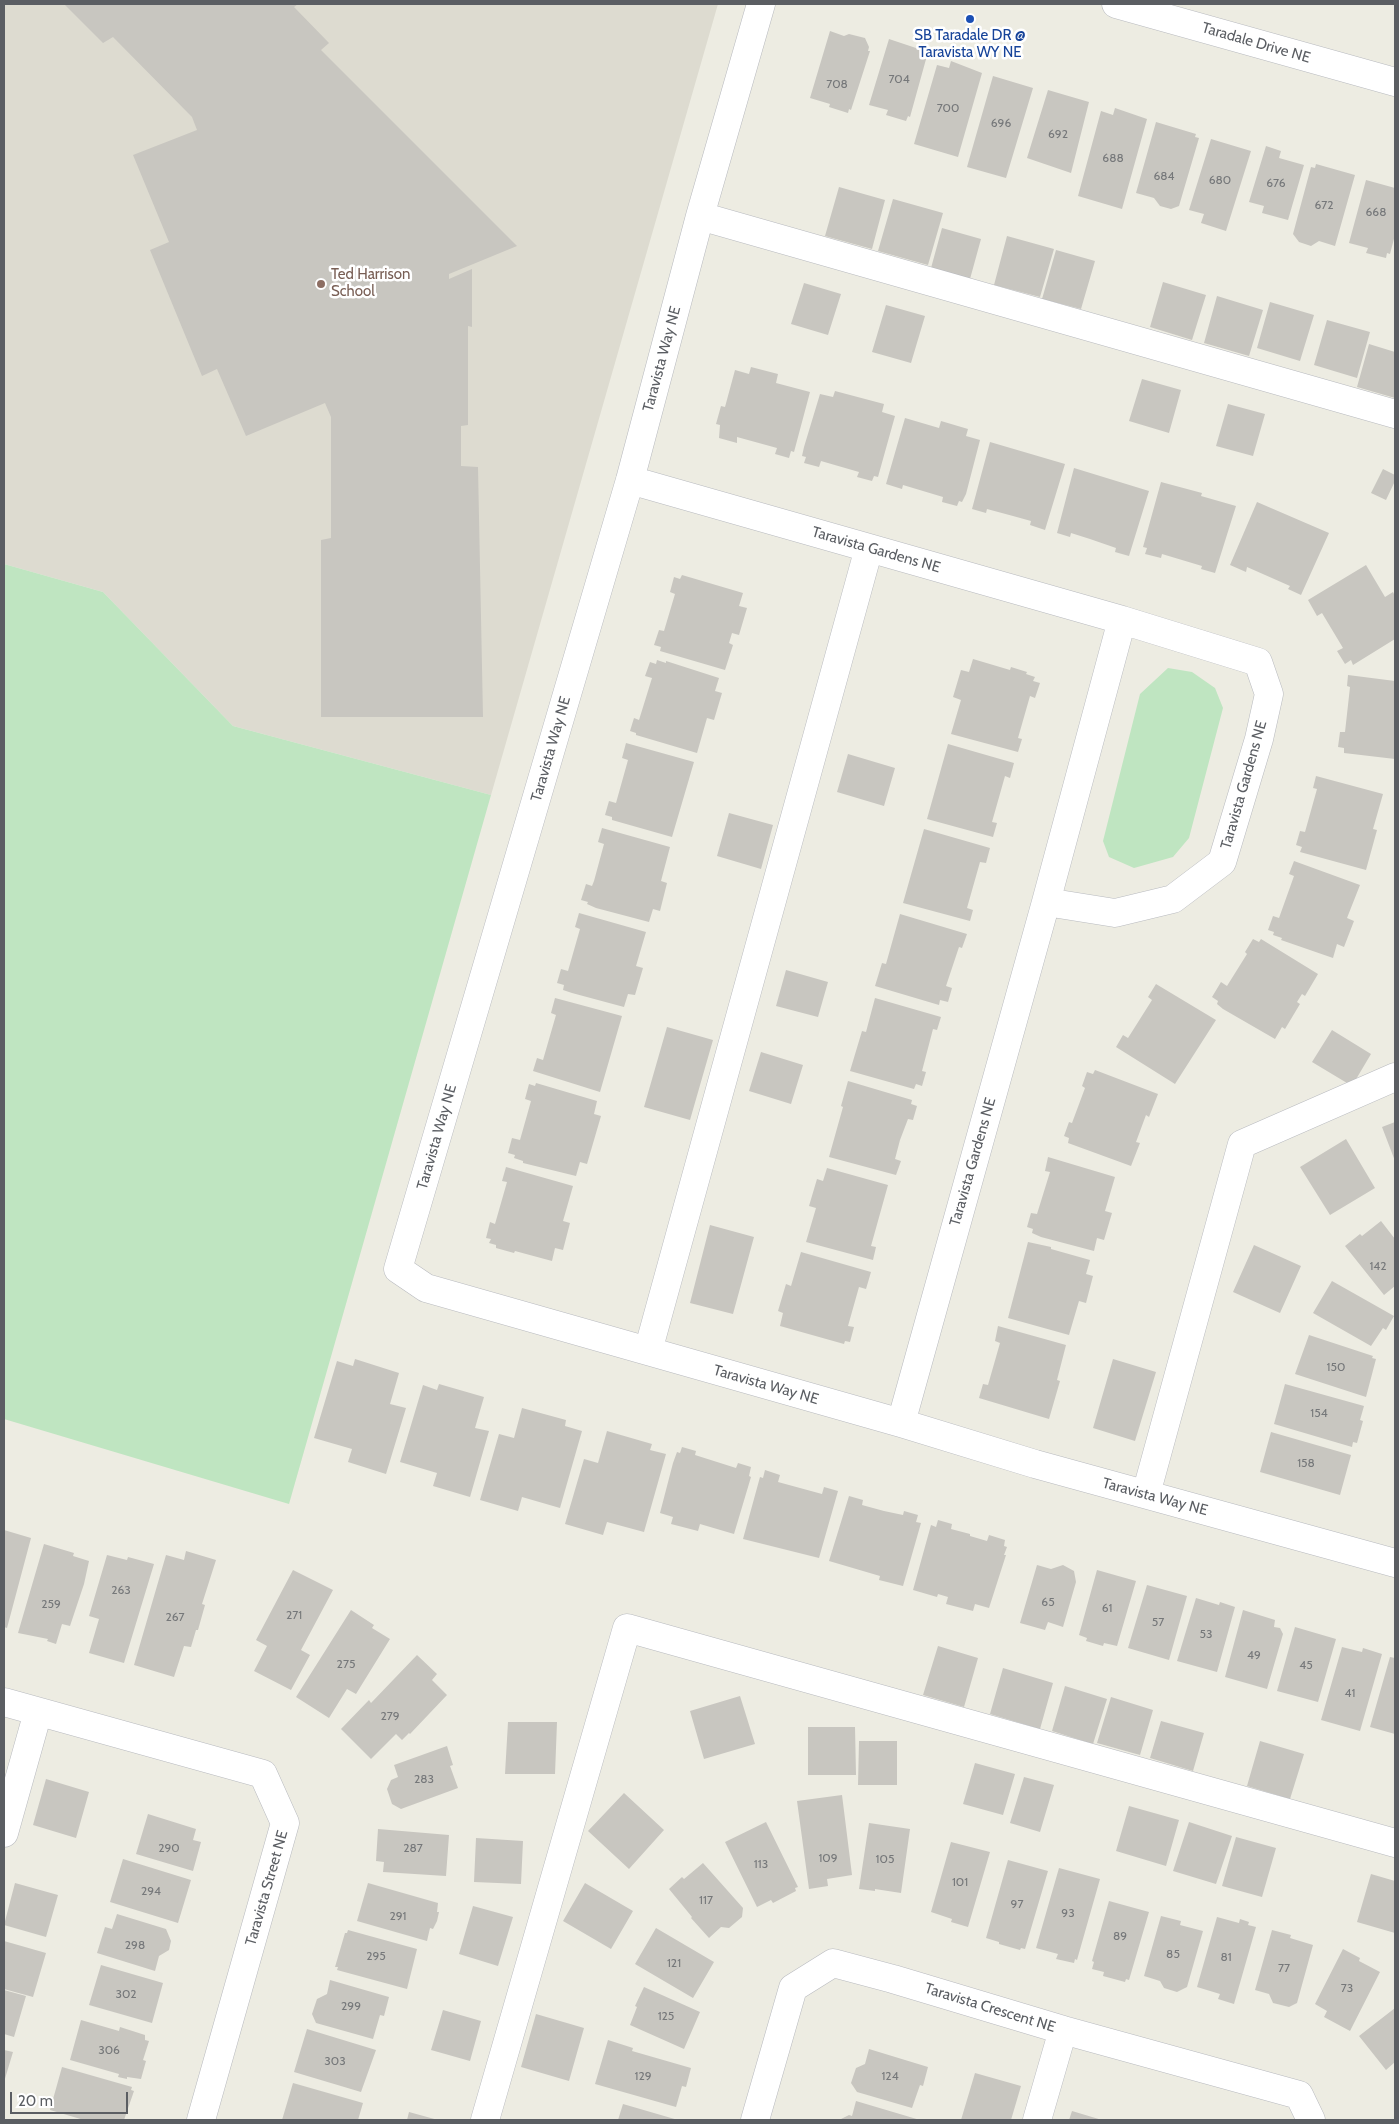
<!DOCTYPE html>
<style>
body{margin:0}
#map{position:relative;width:1399px;height:2124px;overflow:hidden;background:#edece2;font-family:Cabin,sans-serif}
canvas{display:block}
.frame{position:absolute;inset:0;border:5px solid #5b5e63;pointer-events:none}
.scale{position:absolute;left:10px;top:2092px;width:118px;height:22px;box-sizing:border-box;border:2px solid #5b5e63;border-top:0;padding-left:6px;font-size:15px;line-height:18px;white-space:nowrap;color:#5b5e63;-webkit-text-stroke:4px #fff;paint-order:stroke}
</style>
<div id="map">
<canvas width="1399" height="2124"></canvas>
<div class="frame"></div>
<div class="scale">20 m</div>
</div>
<script>
const ctx = document.querySelector('canvas').getContext('2d');
ctx.lineJoin = 'round';
function fillPath(path, color) {
  ctx.fillStyle = color;
  ctx.fill(path, 'evenodd');
}
function shape(rows) {
  const path = new Path2D();
  for (const r of rows) {
    path.moveTo(r[0], r[1]);
    for (let i = 2; i < r.length; i += 2) path.lineTo(r[i], r[i + 1]);
  }
  return path;
}
function stroke(path, color, width, dash) {
  ctx.strokeStyle = color;
  ctx.lineWidth = width;
  ctx.lineCap = dash ? 'butt' : 'round';
  ctx.setLineDash(dash || []);
  ctx.stroke(path);
}
function drawText(font, color, halo, rows, align = 'center') {
  ctx.font = font + ' Cabin,sans-serif';
  ctx.lineWidth = 5;
  ctx.setLineDash([]);
  ctx.textBaseline = 'middle';
  ctx.strokeStyle = halo;
  ctx.fillStyle = color;
  for (const [text, x, y, turn = 0] of rows) {
    ctx.save();
    ctx.translate(x, y);
    ctx.rotate((+turn || 0) * Math.PI / 180);
    ctx.textAlign = isNaN(turn) ? turn : align;
    if (halo) ctx.strokeText(text, 0, 0);
    ctx.fillText(text, 0, 0);
    ctx.restore();
  }
}
const education = shape([
 [4,4,718,4,491,795,233,726,103,592,4,564]
]);
const green = shape([
 [4,564,103,592,233,726,491,795,289,1504,4,1419],
 [1168,668,1192,672,1215,688,1223,708,1189,838,1173,857,1134,868,1109,857,1103,841,1140,694]
]);
const building = shape([
 [64,4,298,4,294,7,329,43,321,50,517,246,449,274,449,279,472,269,472,327,468,326,468,425,461,426,461,466,478,467,483,717,321,717,321,540,331,538,331,417,325,403,246,436,217,369,202,376,150,250,169,242,133,155,197,130,192,117,113,37,103,43],
 [830,31,844,36,849,34,865,38,869,47,868,51,870,51,851,110,849,109,848,113,829,107,830,104,810,98],
 [889,39,928,52,910,117,908,116,906,121,886,115,888,110,869,105],
 [951,61,982,73,958,157,914,144,937,65,949,68],
 [993,76,1033,88,1006,178,967,167],
 [1048,90,1089,102,1071,173,1027,158],
 [1115,108,1147,119,1122,209,1078,196,1101,111,1113,115],
 [1156,122,1196,134,1195,137,1199,138,1179,206,1171,209,1160,206,1154,198,1136,193],
 [1211,139,1251,151,1226,231,1201,223,1204,214,1189,210],
 [1266,146,1281,151,1279,158,1304,165,1288,220,1262,213,1264,206,1249,202],
 [1316,164,1355,175,1335,246,1319,241,1311,246,1299,242,1293,234,1311,167,1315,168],
 [1366,180,1395,188,1395,235,1390,254,1387,253,1386,258,1366,253,1368,248,1349,243],
 [839,187,885,200,872,249,825,236],
 [893,199,943,213,928,265,878,251],
 [942,228,981,239,970,279,931,268],
 [1007,236,1054,249,1040,297,994,285],
 [1056,250,1095,261,1081,309,1042,299],
 [1163,282,1206,295,1192,340,1150,327],
 [804,283,841,294,828,335,791,324],
 [1217,296,1263,310,1249,356,1204,343],
 [1270,302,1314,315,1300,361,1257,348],
 [886,305,925,316,911,363,872,352],
 [1327,320,1370,332,1357,378,1314,365],
 [1369,344,1395,352,1395,398,1357,387],
 [751,367,778,374,776,383,810,392,794,452,791,451,789,458,775,454,777,448,737,437,737,443,719,438,720,425,716,424,721,406,725,407,735,370,749,374],
 [1142,379,1181,390,1169,433,1129,421],
 [835,391,884,404,882,412,895,416,878,477,874,476,872,481,857,477,859,472,821,461,819,467,804,463,806,457,802,456,804,447,820,394,833,397],
 [1228,404,1265,414,1253,456,1216,446],
 [905,418,939,428,941,421,968,429,966,436,980,440,966,494,962,502,959,501,957,506,942,502,943,497,903,485,902,489,886,484],
 [990,442,1065,464,1045,530,1030,525,1031,521,1013,516,987,509,986,513,972,509],
 [1074,468,1149,491,1129,556,1115,552,1116,548,1090,539,1071,533,1070,537,1057,533],
 [1383,469,1395,475,1395,481,1386,500,1371,493],
 [1161,482,1202,493,1201,496,1236,506,1215,573,1201,569,1202,566,1162,554,1161,558,1145,554,1147,548,1143,547],
 [1257,502,1329,533,1301,595,1288,589,1290,586,1247,567,1246,572,1230,565],
 [1366,565,1385,597,1393,592,1395,596,1395,639,1353,665,1351,660,1345,664,1337,651,1343,648,1322,613,1317,616,1308,600],
 [682,575,743,593,739,606,747,608,739,635,732,633,729,643,733,645,725,670,660,651,661,647,654,645,659,630,664,631,675,594,670,592,674,577,680,579],
 [973,659,1010,670,1011,667,1027,672,1026,674,1035,677,1033,681,1040,683,1035,698,1030,696,1018,738,1022,739,1018,752,951,734,961,700,953,697,961,670,969,672],
 [657,660,666,663,666,661,719,678,715,691,722,693,714,720,707,718,697,753,636,735,636,733,630,731,634,718,639,720,652,678,645,676,650,662,656,664],
 [1348,675,1395,681,1395,759,1344,753,1344,748,1338,747,1340,732,1345,732,1350,687,1347,686],
 [626,743,694,762,672,837,612,820,612,817,605,815,609,801,616,803,628,760,622,758],
 [948,744,1014,763,1010,778,1005,776,992,822,997,823,993,837,927,819],
 [848,754,895,768,884,806,837,792],
 [1316,776,1383,794,1373,829,1377,830,1366,870,1300,852,1302,847,1296,845,1300,831,1305,832,1317,789,1313,788],
 [729,813,773,825,761,869,717,856],
 [602,828,670,847,661,881,667,883,660,911,653,909,649,922,596,908,587,904,588,902,581,900,586,884,592,886,594,881,604,844,598,842],
 [924,829,990,848,986,863,980,862,967,908,973,910,970,921,903,903],
 [1294,861,1360,885,1347,918,1354,921,1344,947,1337,944,1333,958,1281,940,1282,938,1273,935,1274,932,1268,930,1273,916,1279,918,1294,876,1289,874],
 [579,913,646,932,636,966,643,968,635,995,628,994,624,1007,572,993,563,990,564,985,557,983,561,969,568,971,580,929,575,927],
 [900,914,967,934,962,948,959,947,946,986,952,988,948,1002,940,1000,939,1005,875,986,882,963,886,964],
 [1253,939,1259,942,1261,939,1318,974,1305,996,1302,994,1297,1002,1300,1004,1285,1029,1282,1027,1275,1039,1223,1009,1217,1004,1218,1001,1212,997,1221,982,1227,986,1247,954,1245,952],
 [786,970,828,982,818,1017,776,1006],
 [1156,984,1216,1020,1175,1084,1116,1047,1123,1035,1128,1038,1152,1000,1148,997],
 [555,998,622,1016,600,1092,533,1071,537,1058,543,1060,556,1015,551,1013],
 [875,998,941,1017,937,1030,933,1029,922,1071,926,1072,922,1086,916,1084,914,1089,850,1071,862,1031,866,1032],
 [667,1027,713,1040,690,1120,644,1107],
 [1332,1030,1371,1054,1352,1086,1312,1062],
 [761,1052,803,1065,791,1104,749,1091],
 [1095,1070,1158,1094,1149,1117,1146,1115,1136,1142,1140,1143,1131,1166,1068,1143,1069,1138,1064,1136,1069,1122,1072,1123,1085,1088,1082,1086,1087,1072,1093,1074],
 [848,1081,912,1100,911,1104,917,1106,913,1120,908,1119,900,1140,895,1159,901,1161,896,1175,829,1157,843,1107,841,1106],
 [536,1083,597,1101,594,1114,601,1116,587,1164,580,1162,576,1176,523,1163,523,1161,514,1158,515,1155,508,1153,512,1138,520,1140,531,1101,525,1099,529,1084,535,1086],
 [1395,1122,1395,1161,1382,1127],
 [1346,1139,1375,1188,1330,1215,1300,1167],
 [1048,1157,1115,1177,1105,1211,1112,1213,1104,1240,1097,1238,1094,1251,1041,1237,1032,1233,1033,1229,1027,1227,1031,1213,1037,1214,1050,1172,1045,1171],
 [506,1167,573,1186,563,1221,570,1223,563,1250,555,1248,552,1261,515,1251,514,1253,496,1248,496,1245,489,1243,491,1239,486,1238,490,1222,495,1224,507,1182,502,1181],
 [827,1168,888,1185,871,1246,876,1247,873,1260,806,1242,816,1208,809,1206,817,1179,823,1181],
 [1381,1221,1395,1239,1395,1286,1384,1295,1345,1246,1360,1234,1362,1236],
 [710,1225,754,1237,733,1314,690,1303],
 [1028,1242,1051,1247,1051,1249,1090,1260,1086,1274,1093,1276,1086,1303,1079,1301,1069,1335,1008,1318],
 [1254,1245,1301,1266,1280,1313,1233,1292],
 [801,1252,871,1272,866,1289,859,1287,848,1326,854,1327,850,1342,845,1341,844,1344,780,1326,783,1313,778,1311,786,1284,791,1286],
 [1332,1281,1394,1316,1386,1330,1383,1328,1371,1346,1313,1313],
 [998,1326,1066,1345,1057,1380,1060,1381,1049,1419,979,1398,983,1384,988,1385,1000,1343,995,1341],
 [1309,1335,1373,1356,1372,1358,1376,1359,1366,1397,1295,1374],
 [355,1359,399,1373,390,1404,406,1408,386,1474,348,1462,352,1449,314,1438,337,1361,353,1366],
 [1113,1359,1156,1372,1135,1441,1093,1428],
 [439,1384,484,1397,475,1428,489,1431,470,1497,433,1486,437,1473,400,1462,423,1385,437,1390],
 [1285,1384,1364,1406,1360,1420,1363,1421,1357,1443,1353,1442,1352,1447,1274,1424],
 [522,1408,566,1420,565,1426,582,1431,560,1508,522,1497,518,1511,480,1500,499,1434,514,1438],
 [607,1431,652,1444,650,1450,666,1454,644,1532,607,1522,603,1535,565,1524,584,1459,598,1463],
 [1271,1432,1351,1455,1340,1495,1260,1472],
 [682,1447,696,1451,695,1455,736,1468,738,1463,751,1467,749,1476,751,1477,734,1534,700,1524,698,1531,671,1524,673,1517,660,1513,673,1463,677,1452,680,1453],
 [765,1470,780,1475,778,1482,822,1494,824,1487,838,1491,819,1558,743,1539,760,1477,763,1478],
 [849,1496,863,1500,862,1505,884,1511,903,1515,904,1511,918,1515,916,1522,921,1523,903,1586,879,1580,880,1576,829,1561],
 [938,1520,952,1524,951,1529,970,1534,970,1536,987,1541,989,1535,1005,1540,1004,1546,1007,1547,1004,1555,1006,1555,989,1608,975,1604,973,1611,946,1604,948,1597,938,1594,937,1597,913,1590,931,1525,936,1527],
 [4,1530,31,1538,7,1628,4,1627],
 [44,1544,74,1553,73,1556,89,1561,84,1584,70,1626,62,1624,56,1644,47,1641,48,1639,18,1633],
 [186,1551,216,1560,202,1604,205,1605,198,1630,196,1630,191,1647,184,1646,174,1677,134,1665,166,1555,184,1560],
 [107,1555,127,1560,128,1557,154,1564,124,1663,89,1653,99,1619,89,1616],
 [1037,1565,1051,1569,1063,1565,1074,1571,1076,1582,1063,1627,1048,1622,1045,1630,1020,1623],
 [293,1570,333,1590,301,1650,310,1655,291,1690,254,1671,267,1646,256,1640],
 [1097,1570,1136,1581,1117,1646,1104,1643,1103,1646,1086,1641,1087,1638,1079,1635],
 [1147,1585,1187,1596,1169,1660,1128,1648],
 [1196,1598,1219,1605,1220,1602,1235,1607,1217,1672,1177,1661],
 [351,1610,374,1625,372,1628,390,1639,356,1694,347,1689,329,1718,296,1697],
 [1243,1610,1275,1620,1274,1627,1280,1628,1283,1634,1267,1689,1225,1677],
 [1295,1627,1336,1639,1318,1702,1277,1691],
 [938,1646,978,1658,964,1707,923,1695],
 [1342,1647,1362,1652,1363,1648,1382,1654,1360,1731,1321,1720],
 [417,1655,437,1674,432,1680,447,1695,410,1734,409,1733,402,1740,396,1734,371,1759,341,1729,369,1700,371,1703],
 [1390,1657,1395,1658,1395,1734,1370,1727],
 [1003,1668,1053,1683,1040,1729,990,1714],
 [1065,1686,1107,1699,1093,1744,1052,1731],
 [740,1696,755,1744,704,1759,690,1711],
 [1111,1697,1153,1710,1140,1755,1097,1743],
 [1161,1721,1204,1733,1193,1771,1150,1758],
 [508,1722,557,1722,555,1774,505,1774],
 [808,1727,855,1727,856,1775,808,1775],
 [859,1741,897,1741,897,1785,858,1785],
 [1260,1741,1304,1754,1290,1799,1247,1786],
 [447,1746,453,1765,450,1766,458,1788,401,1809,392,1804,387,1789,391,1780,398,1777,394,1765],
 [975,1763,1015,1774,1003,1815,963,1804],
 [1024,1777,1054,1785,1040,1832,1010,1823],
 [46,1779,89,1792,76,1838,33,1825],
 [624,1793,664,1830,629,1869,588,1831],
 [842,1795,852,1875,827,1879,828,1886,809,1889,797,1801],
 [1129,1806,1179,1820,1166,1866,1116,1851],
 [148,1814,196,1829,193,1840,201,1842,193,1871,136,1854],
 [766,1822,798,1887,795,1888,796,1891,773,1903,771,1900,757,1907,725,1842],
 [1189,1822,1232,1836,1216,1884,1173,1871],
 [869,1823,910,1829,901,1893,875,1889,875,1891,859,1889],
 [378,1829,449,1835,446,1876,383,1872,384,1862,376,1861],
 [1236,1837,1276,1848,1262,1897,1222,1886],
 [476,1838,523,1841,521,1884,474,1882],
 [951,1842,990,1852,968,1927,951,1922,952,1919,931,1912],
 [123,1859,191,1880,178,1923,110,1902],
 [1008,1860,1048,1871,1025,1949,1021,1948,1020,1950,999,1944,999,1942,986,1938],
 [703,1863,743,1908,742,1917,729,1928,721,1927,709,1938,691,1918,692,1917,669,1889,682,1877,684,1879],
 [1059,1868,1100,1879,1077,1960,1075,1959,1074,1963,1056,1959,1058,1954,1036,1948],
 [1371,1874,1395,1881,1395,1933,1357,1922],
 [15,1883,58,1895,46,1937,4,1925],
 [368,1883,438,1903,437,1912,439,1912,437,1921,433,1929,430,1928,427,1941,357,1921],
 [585,1883,633,1911,611,1949,563,1921],
 [1109,1901,1149,1912,1129,1980,1126,1979,1125,1982,1103,1976,1104,1972,1092,1969,1094,1962,1092,1961],
 [473,1906,513,1917,498,1966,459,1954],
 [117,1914,166,1929,171,1941,169,1950,159,1956,155,1971,97,1953,105,1927,112,1929],
 [1161,1916,1181,1921,1180,1925,1203,1931,1187,1987,1177,1992,1164,1988,1160,1981,1144,1976],
 [1217,1917,1239,1923,1240,1919,1249,1922,1248,1925,1256,1927,1234,2004,1218,1999,1220,1994,1197,1987],
 [656,1928,714,1962,693,1998,635,1964],
 [348,1930,417,1949,407,1989,337,1970,338,1967,335,1967,345,1933,347,1933],
 [1272,1930,1291,1935,1290,1938,1313,1945,1297,2003,1289,2007,1273,2003,1269,1994,1255,1990],
 [4,1941,46,1953,33,1997,4,1989],
 [1343,1949,1360,1958,1359,1961,1380,1972,1350,2031,1324,2017,1327,2011,1315,2004],
 [101,1965,163,1983,152,2023,89,2005],
 [330,1980,389,1997,384,2016,380,2015,373,2039,316,2023,312,2014,317,1999,327,1994],
 [644,1987,700,2012,684,2049,630,2025,637,2007,635,2006],
 [4,1990,26,1996,14,2037,4,2034],
 [1395,2008,1395,2062,1386,2070,1359,2036],
 [443,2010,481,2021,470,2061,431,2050],
 [536,2014,584,2028,569,2081,521,2067],
 [81,2020,119,2031,120,2027,145,2035,145,2040,149,2041,143,2060,146,2061,141,2079,127,2077,127,2079,118,2077,119,2074,70,2060],
 [307,2029,376,2050,361,2092,294,2072],
 [608,2040,633,2048,632,2051,691,2068,686,2087,682,2086,676,2107,595,2084],
 [869,2049,928,2067,923,2086,920,2085,912,2108,857,2092,851,2083,856,2068,865,2064],
 [4,2050,13,2052,4,2082],
 [62,2067,132,2087,131,2090,134,2091,124,2120,84,2120,50,2110],
 [975,2073,1021,2086,1011,2120,961,2120],
 [293,2083,363,2103,358,2120,282,2120],
 [856,2101,920,2120,839,2120,849,2115,852,2116],
 [623,2104,678,2120,618,2120],
 [1072,2111,1102,2120,1069,2120],
 [409,2112,438,2120,407,2120]
]);
const minor = shape([
 [761,4,700,216,630,480,398,1269,426,1288,901,1423,1035,1464,1395,1563],
 [1116,4,1395,82],
 [700,216,1395,414],
 [630,480,1122,620,1046,902,901,1423],
 [1046,902,1115,913,1173,899,1222,862,1259,739,1269,694,1258,662,1122,620],
 [648,1351,869,548],
 [1146,1494,1242,1144,1395,1077],
 [4,1702,263,1774,285,1823,201,2120],
 [4,1833,38,1712],
 [485,2120,627,1628,1395,1843],
 [755,2120,793,1988,833,1963,893,1979,1063,2030,1299,2095,1311,2120],
 [1037,2120,1063,2030]
]);
const markers = [
 [970,19,5,"#1a4fb4"],
 [321,284,5,"#8d6e63"]
];
const numberNames = [
 ["704",899,79],
 ["708",837,84],
 ["700",948,108],
 ["696",1001,123],
 ["692",1058,134],
 ["688",1113,158],
 ["684",1164,176],
 ["680",1220,180],
 ["676",1276,183],
 ["672",1324,205],
 ["668",1376,212],
 ["142",1378,1266],
 ["150",1336,1367],
 ["154",1319,1413],
 ["158",1306,1463],
 ["263",121,1590],
 ["65",1048,1602],
 ["259",51,1604],
 ["61",1107,1608],
 ["271",294,1615],
 ["267",175,1617],
 ["57",1158,1622],
 ["53",1206,1634],
 ["49",1254,1655],
 ["275",346,1664],
 ["45",1306,1665],
 ["41",1350,1693],
 ["279",390,1716],
 ["283",424,1779],
 ["290",169,1848],
 ["287",413,1848],
 ["109",828,1858],
 ["105",885,1859],
 ["113",761,1864],
 ["101",960,1882],
 ["294",151,1891],
 ["117",706,1900],
 ["97",1017,1904],
 ["93",1068,1913],
 ["291",398,1916],
 ["89",1120,1936],
 ["298",135,1945],
 ["85",1173,1954],
 ["295",376,1956],
 ["81",1226,1957],
 ["121",674,1963],
 ["77",1284,1968],
 ["73",1347,1988],
 ["302",126,1994],
 ["299",351,2006],
 ["125",666,2016],
 ["306",109,2050],
 ["303",335,2061],
 ["129",643,2076],
 ["124",890,2076]
];
const transitNames = [
 ["SB Taradale DR @",970,36],
 ["Taravista WY NE",970,53]
];
const streetNames = [
 ["Taradale Drive NE",1256,43,16],
 ["Taravista Way NE",662,359,-75],
 ["Taravista Gardens NE",876,550,16],
 ["Taravista Way NE",551,749,-74],
 ["Taravista Gardens NE",1244,785,-74],
 ["Taravista Way NE",437,1137,-74],
 ["Taravista Gardens NE",973,1162,-74],
 ["Taravista Way NE",766,1385,16],
 ["Taravista Way NE",1155,1497,15],
 ["Taravista Street NE",267,1888,-74],
 ["Taravista Crescent NE",990,2008,17]
];
const educationNames = [
 ["Ted Harrison",331,275],
 ["School",331,292]
];
fillPath(education, '#dddbd0');
fillPath(green, '#bfe5c1');
fillPath(building, '#c8c6c0');
stroke(minor, '#b8babf', 29);
stroke(minor, '#fff', 28);
for (const [x, y, r, color] of markers) {
  const dot = new Path2D();
  dot.arc(x, y, r, 0, 2 * Math.PI);
  ctx.fillStyle = color;
  ctx.fill(dot);
  stroke(dot, '#fff', 2);
}
drawText('12px', '#76787a', null, numberNames);
drawText('15px', '#164399', '#fff', transitNames);
drawText('15px', '#5b5e63', '#fff', streetNames);
drawText('15px', '#785e54', '#fff', educationNames, 'left');
</script>
